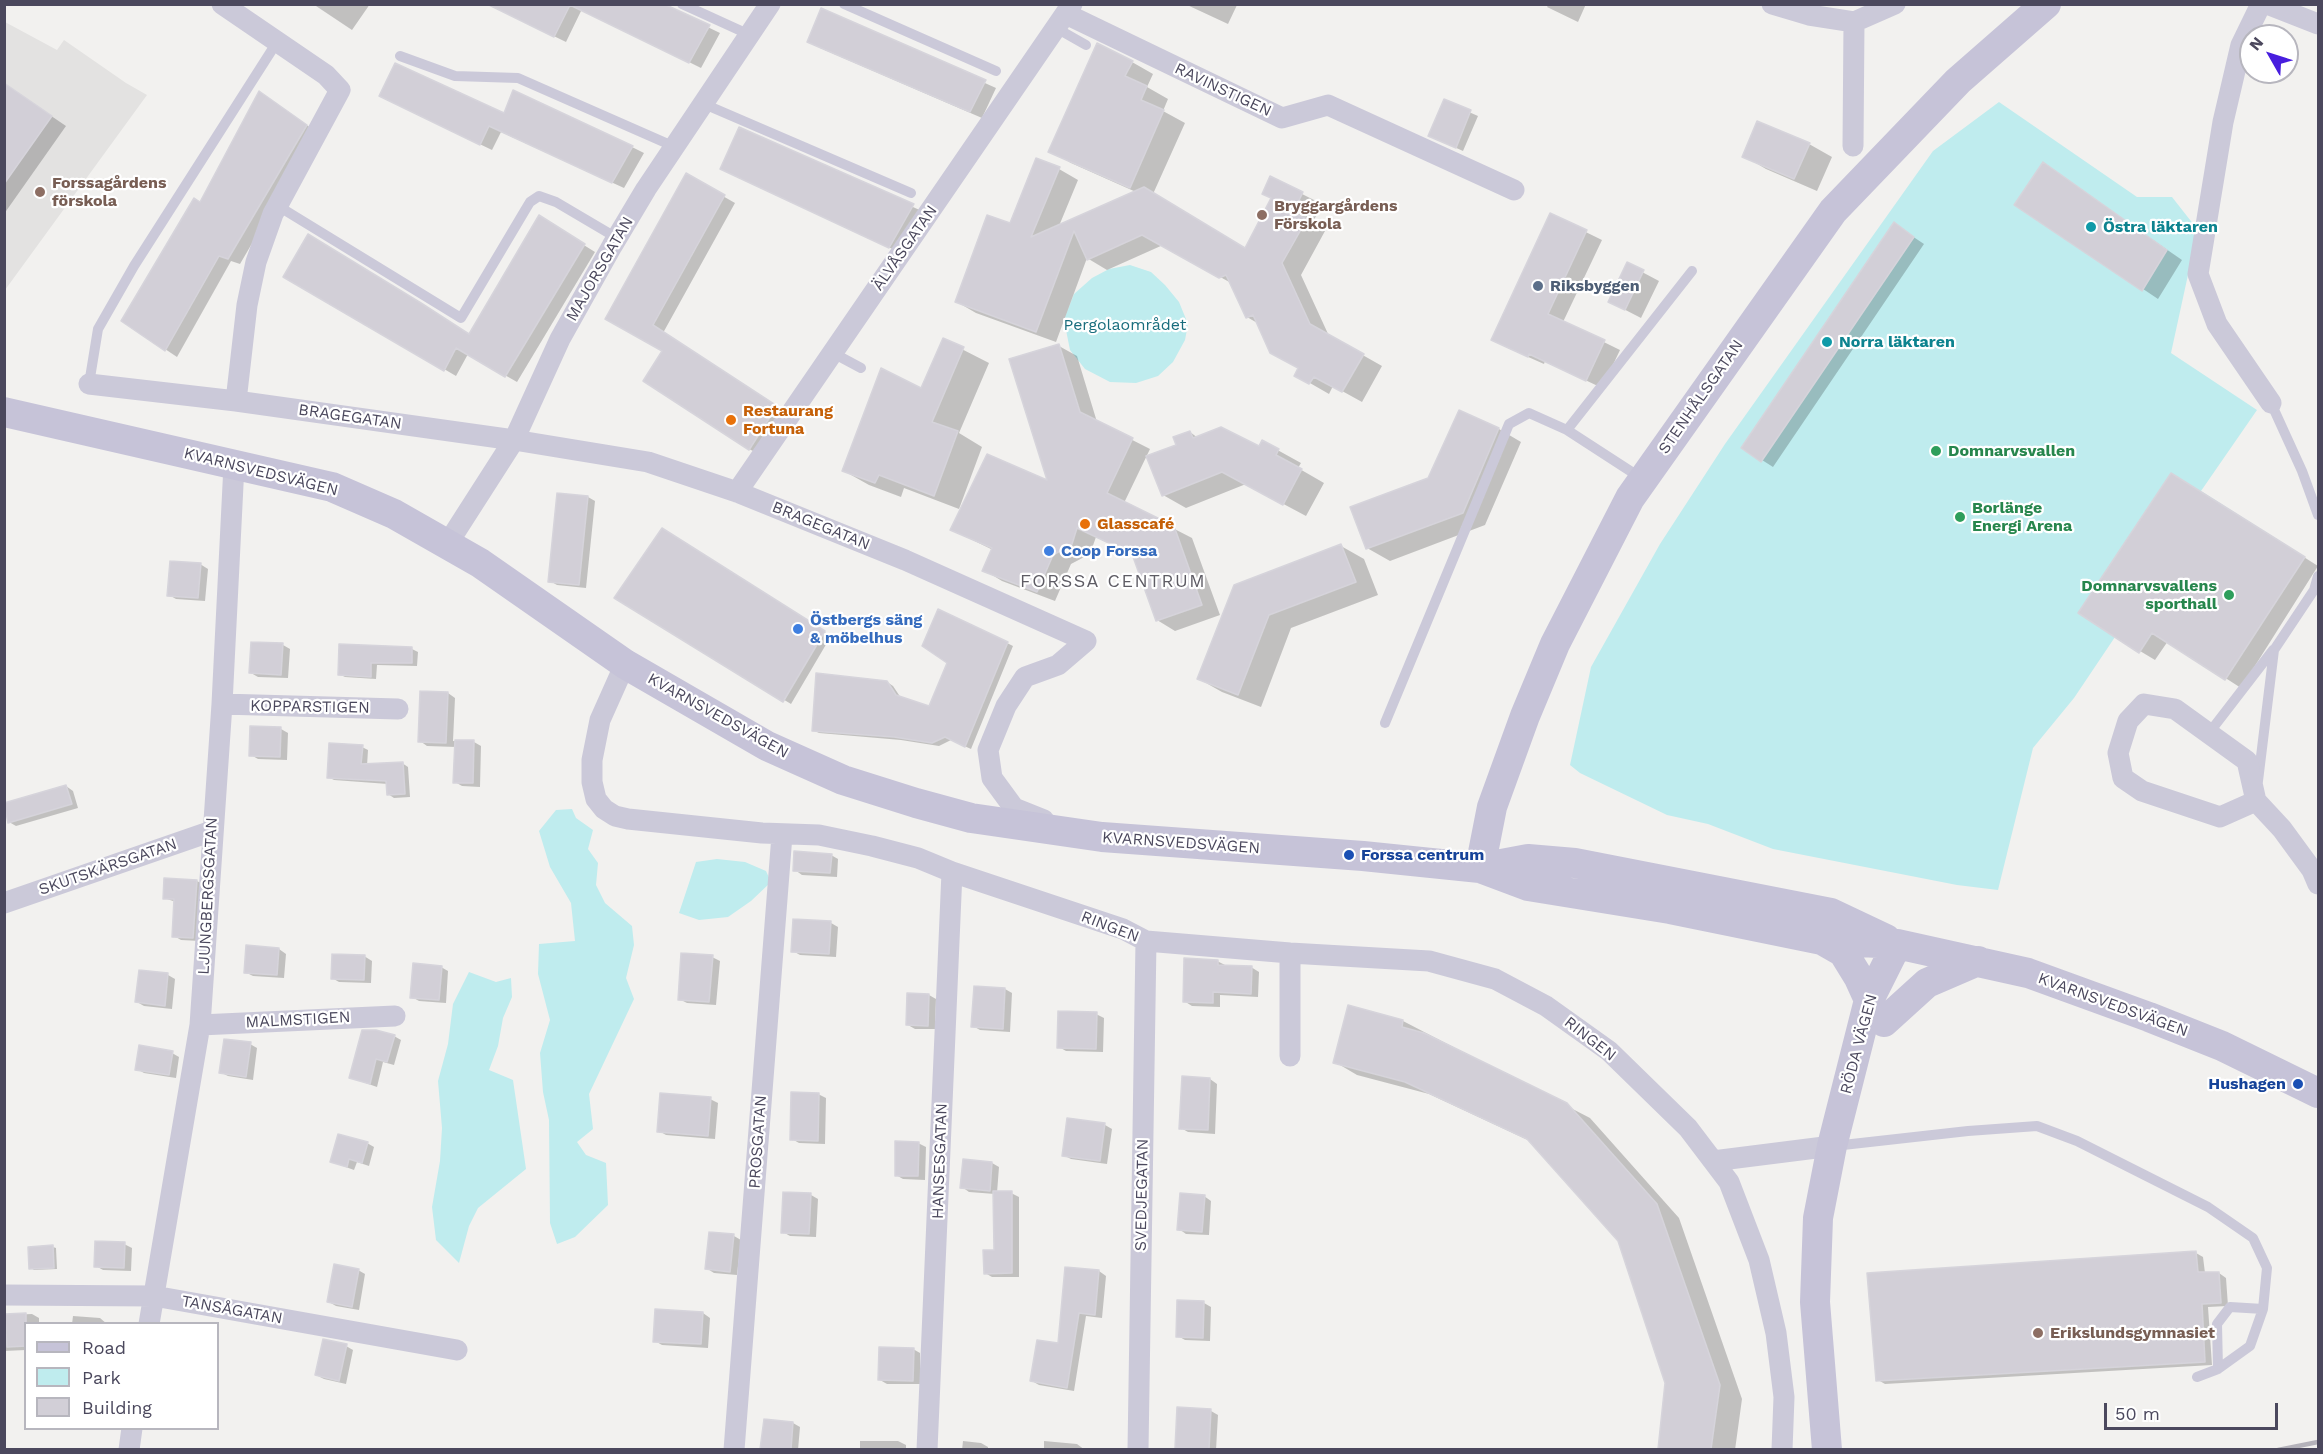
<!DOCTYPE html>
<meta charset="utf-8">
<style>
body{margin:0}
#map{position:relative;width:2323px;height:1454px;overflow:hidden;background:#f2f1ef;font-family:"Work Sans",sans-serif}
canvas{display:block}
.frame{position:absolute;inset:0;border:6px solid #4b485d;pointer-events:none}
.legend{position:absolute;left:24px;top:1322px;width:195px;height:108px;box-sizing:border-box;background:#fff;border:2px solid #b7b6be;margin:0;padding:8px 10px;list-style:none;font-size:18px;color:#4b485d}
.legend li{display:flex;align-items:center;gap:12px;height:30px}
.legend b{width:30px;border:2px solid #b7b6be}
.north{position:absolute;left:2239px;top:24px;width:60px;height:60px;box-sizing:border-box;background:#fff;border:2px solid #b7b6be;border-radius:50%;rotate:309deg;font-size:16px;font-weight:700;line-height:24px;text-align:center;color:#4b485d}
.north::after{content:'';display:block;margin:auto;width:21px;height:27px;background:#481ede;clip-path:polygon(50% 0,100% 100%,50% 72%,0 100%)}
.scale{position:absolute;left:2104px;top:1403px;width:174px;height:27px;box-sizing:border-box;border:3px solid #4b485d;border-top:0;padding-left:8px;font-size:18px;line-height:21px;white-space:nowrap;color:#4b485d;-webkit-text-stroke:4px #fff;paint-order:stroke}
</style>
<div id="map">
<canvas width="2323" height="1454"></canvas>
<div class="frame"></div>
<ul class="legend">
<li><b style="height:8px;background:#c6c3d8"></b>Road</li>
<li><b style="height:16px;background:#bfecee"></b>Park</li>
<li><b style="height:16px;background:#d2cfd7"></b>Building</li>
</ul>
<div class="north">N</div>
<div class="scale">50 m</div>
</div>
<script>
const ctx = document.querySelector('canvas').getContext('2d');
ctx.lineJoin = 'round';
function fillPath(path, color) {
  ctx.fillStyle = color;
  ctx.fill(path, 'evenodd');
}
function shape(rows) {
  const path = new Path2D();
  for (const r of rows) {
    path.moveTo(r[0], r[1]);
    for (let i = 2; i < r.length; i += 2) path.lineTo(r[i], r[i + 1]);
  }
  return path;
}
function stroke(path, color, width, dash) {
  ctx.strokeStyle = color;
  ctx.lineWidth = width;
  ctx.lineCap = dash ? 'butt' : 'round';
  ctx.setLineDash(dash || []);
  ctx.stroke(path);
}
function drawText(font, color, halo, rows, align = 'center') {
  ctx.font = font + ' "Work Sans",sans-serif';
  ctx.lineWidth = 4.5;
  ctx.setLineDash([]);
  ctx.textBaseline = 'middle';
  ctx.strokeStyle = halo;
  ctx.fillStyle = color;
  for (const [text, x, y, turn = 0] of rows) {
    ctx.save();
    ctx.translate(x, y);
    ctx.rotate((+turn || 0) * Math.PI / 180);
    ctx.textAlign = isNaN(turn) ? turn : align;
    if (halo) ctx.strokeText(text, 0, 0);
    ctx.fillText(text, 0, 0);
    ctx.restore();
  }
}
const education = shape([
 [5,22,57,50,64,40,126,83,147,95,5,290]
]);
const green = shape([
 [1999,102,2137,197,2172,197,2194,225,2196,238,2171,353,2257,410,2201,491,2305,557,2225,680,2153,633,2139,653,2115,637,2074,698,2033,748,1998,890,1957,885,1773,849,1708,824,1667,815,1580,773,1570,765,1591,667,1660,544,1725,444,1933,151],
 [1130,265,1151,272,1165,285,1179,302,1188,324,1185,340,1173,362,1158,376,1136,383,1110,382,1085,369,1070,350,1064,320,1074,294,1092,278,1109,269],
 [572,809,576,818,593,830,588,849,598,863,596,885,605,903,632,926,634,945,626,978,634,999,589,1094,593,1129,577,1142,586,1155,606,1163,608,1205,575,1237,557,1244,550,1223,549,1120,543,1092,540,1053,550,1020,538,974,539,944,575,941,571,903,550,867,539,831,556,810],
 [717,859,745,862,766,871,771,882,751,901,728,917,699,920,679,913,696,862],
 [469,972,496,982,511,978,512,997,503,1018,498,1046,489,1070,513,1080,526,1169,478,1208,469,1226,459,1263,436,1240,432,1207,440,1161,442,1128,438,1081,448,1044,453,1004]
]);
const shadow = shape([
 [313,4,370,4,352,30],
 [488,4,660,4,720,33,701,68,582,9,566,42],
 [1185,4,1235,4,1237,5,1228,24],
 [1549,4,1586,4,1578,22,1547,7],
 [822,10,996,88,982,118,820,48],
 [1132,62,1153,74,1147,87,1168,99,1163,111,1185,123,1153,194,1246,250,1272,198,1270,178,1322,204,1312,224,1325,231,1301,275,1329,336,1382,366,1362,402,1333,386,1329,394,1296,375,1300,368,1259,324,1247,317,1231,283,1163,245,1107,270,1087,258,1056,342,976,313,957,302,1010,225,1059,169,1078,180,1059,226,1136,192,1071,163,1050,151],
 [4,84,66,126,4,214],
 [269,100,317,132,240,264,231,261,177,357,123,321],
 [1444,101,1478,116,1463,151,1430,136],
 [392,102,504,115,632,147,644,153,624,188,501,132,492,150],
 [740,129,924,212,901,253,722,169],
 [1809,144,1832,157,1817,191,1766,169,1744,156],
 [2043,164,2182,260,2158,299,2016,204],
 [686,175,735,203,663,333,788,413,761,455,749,449,664,351,607,319],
 [1551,215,1602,240,1563,322,1620,350,1602,388,1545,361,1544,364,1508,348],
 [550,224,595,252,517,382,468,354,456,376,285,276,470,336],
 [1894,224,1924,244,1773,467,1762,460],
 [1627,264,1659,281,1641,318,1610,302],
 [944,340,989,363,959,433,982,447,959,509,904,488,901,497,869,485,844,471,922,390],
 [1059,346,1077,356,1097,422,1150,449,1124,503,1192,538,1220,615,1175,631,1157,620,1134,555,1096,537,1090,554,1071,564,1055,601,1002,581,984,570,993,550,952,530,1050,482],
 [1459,412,1499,429,1521,442,1485,525,1390,561,1367,548,1429,479],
 [1190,432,1198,438,1259,448,1263,442,1301,463,1298,468,1324,483,1306,516,1246,484,1186,508,1163,495,1178,445],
 [2187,483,2318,566,2241,688,2168,641,2155,660,2140,651],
 [588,497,595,501,586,588,557,585,550,581],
 [670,534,831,636,791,704,616,598],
 [1341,546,1364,559,1378,595,1291,628,1261,707,1222,692,1199,679],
 [200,564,208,569,205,601,176,599,169,595],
 [1007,643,1013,646,971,749,951,740,939,746,901,740,819,733,813,730,887,682,893,686,901,698,930,708],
 [283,645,290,649,288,678,258,677,251,673],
 [340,645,412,649,418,652,417,666,377,665,376,679,345,677,339,674],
 [448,693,455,698,453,741,474,742,481,746,480,787,462,786,455,782,456,747,427,746,420,741],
 [281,729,288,733,287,760,258,759,251,755],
 [362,747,368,750,367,766,402,763,408,767,410,797,394,798,388,794,388,784,334,780,328,777],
 [66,786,73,791,78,808,16,826,9,822,4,805],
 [831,855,838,859,837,877,802,875,795,870],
 [197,881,204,885,200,941,181,940,174,936,176,902,164,898],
 [831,923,838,927,836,957,800,955,793,951],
 [279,949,286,954,284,978,253,976,245,972],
 [364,956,372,961,371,983,339,982,332,978],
 [712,957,720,961,716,1005,687,1003,679,999],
 [1217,961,1225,965,1251,967,1259,972,1258,997,1220,995,1220,1007,1192,1006,1184,1001],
 [441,967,448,971,446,1003,419,1001,412,997],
 [168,975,175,979,172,1009,144,1006,137,1002],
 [1005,989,1012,993,1010,1032,980,1030,973,1026],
 [929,995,936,999,935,1029,915,1029,908,1025],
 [1096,1014,1104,1018,1103,1052,1066,1051,1059,1047],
 [1403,1021,1590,1118,1679,1218,1742,1399,1735,1450,1659,1450,1667,1382,1619,1240,1532,1142,1429,1094,1357,1075,1335,1062],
 [394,1036,401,1040,394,1065,383,1062,377,1087,351,1078],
 [250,1044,257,1048,253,1080,228,1076,220,1072],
 [172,1053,179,1057,176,1078,144,1073,137,1069],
 [1184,1078,1210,1079,1217,1084,1215,1134,1188,1132,1181,1128],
 [818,1094,826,1098,825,1144,799,1143,792,1139],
 [710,1099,718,1103,715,1139,666,1135,659,1131],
 [1105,1125,1112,1129,1107,1164,1071,1159,1063,1155],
 [367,1143,374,1147,369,1166,357,1162,354,1170,332,1162],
 [918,1143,926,1147,925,1180,903,1179,896,1175],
 [964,1161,992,1163,999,1167,997,1193,1011,1193,1019,1197,1019,1277,992,1277,985,1273,995,1252,995,1194,969,1192,962,1187],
 [784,1194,811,1195,818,1199,816,1237,790,1236,783,1232],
 [1204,1196,1211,1201,1209,1235,1186,1234,1179,1229],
 [711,1233,734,1236,741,1240,737,1275,714,1273,706,1268],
 [124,1244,132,1248,131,1271,103,1270,96,1266],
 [53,1247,56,1248,57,1269,34,1270,31,1268],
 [2196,1253,2203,1257,2205,1273,2219,1273,2226,1278,2228,1306,2208,1307,2212,1365,1885,1384,1878,1380],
 [358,1270,365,1274,359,1310,336,1306,329,1302],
 [1099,1271,1106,1276,1102,1318,1086,1316,1074,1391,1039,1385,1032,1381,1060,1345],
 [1204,1303,1211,1307,1210,1341,1185,1340,1178,1336],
 [657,1310,703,1313,710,1318,708,1348,662,1345,655,1341],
 [32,1314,39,1318,39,1324,26,1324,26,1350,4,1351,4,1318,7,1318,7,1315],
 [73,1316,100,1318,107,1324,72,1324],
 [346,1346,353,1350,346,1384,324,1379,316,1375],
 [913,1349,920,1353,920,1384,887,1384,880,1380],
 [1211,1411,1218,1415,1216,1450,1181,1450,1177,1447],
 [765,1420,793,1423,800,1427,798,1450,762,1448],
 [860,1441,898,1441,906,1445,906,1450,860,1450],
 [963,1441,981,1443,988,1447,988,1450,962,1450],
 [1044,1441,1077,1444,1085,1450,1044,1450]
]);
const building = shape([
 [487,4,664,4,710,25,689,63,570,5,554,37,487,4],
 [821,8,986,80,970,112,807,42,821,8],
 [1097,43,1133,61,1125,76,1147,86,1141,100,1164,110,1130,188,1048,152,1097,43],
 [395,63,504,113,513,90,633,146,612,183,489,126,480,145,379,96,395,63],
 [4,83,52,116,4,184,4,83],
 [259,91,307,125,228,259,219,256,165,351,121,321,194,198,200,202,259,91],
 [1444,99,1471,110,1456,148,1428,136,1444,99],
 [1757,121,1810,143,1794,179,1742,157,1757,121],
 [739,127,914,204,889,248,720,169,739,127],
 [1036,158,1060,167,1031,237,1144,187,1245,248,1271,198,1262,194,1270,176,1303,192,1293,213,1307,219,1282,263,1310,324,1364,354,1342,392,1314,377,1309,384,1294,376,1298,368,1270,353,1253,315,1246,318,1226,275,1219,278,1142,235,1087,260,1074,231,1036,332,955,302,987,215,1010,223,1036,158],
 [2043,162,2167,250,2142,291,2014,205,2043,162],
 [686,173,725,195,653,325,777,406,749,450,643,381,662,351,605,319,686,173],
 [1550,213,1587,230,1548,314,1605,340,1586,381,1529,354,1528,357,1491,340,1550,213],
 [539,215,585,244,505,377,456,348,444,371,283,277,308,234,421,303,469,334,539,215],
 [1894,222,1914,237,1761,462,1741,448,1894,222],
 [1627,262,1644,270,1625,310,1608,302,1627,262],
 [943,338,964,347,932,422,958,431,934,496,879,475,875,483,842,471,881,368,921,388,943,338],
 [1059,344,1080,412,1133,438,1107,493,1174,526,1202,605,1156,621,1132,554,1077,528,1072,544,1053,555,1037,592,982,571,992,548,950,530,987,454,1047,480,1009,359,1059,344],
 [1459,410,1499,428,1463,513,1366,549,1350,507,1428,478,1459,410],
 [1221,427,1259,446,1262,440,1279,449,1276,455,1302,469,1283,505,1222,472,1162,496,1146,456,1176,445,1173,437,1190,431,1193,438,1221,427],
 [2171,473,2305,557,2225,680,2152,633,2139,653,2078,613,2171,473],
 [557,493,588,496,579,585,548,582,557,493],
 [662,528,825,631,783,702,614,598,662,528],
 [1341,544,1356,582,1269,615,1238,695,1197,679,1234,585,1341,544],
 [170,561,201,563,198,598,167,596,170,561],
 [938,609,1008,642,965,747,945,737,932,743,894,737,812,731,816,673,887,681,896,695,929,706,947,663,922,646,938,609],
 [251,642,283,643,281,675,249,673,251,642],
 [339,644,412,647,412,663,371,663,371,677,338,675,339,644],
 [420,691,448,692,446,743,418,742,420,691],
 [250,726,281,727,280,757,249,756,250,726],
 [455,740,474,740,473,783,453,783,455,740],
 [329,743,363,745,361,764,403,762,405,794,387,795,386,781,327,778,329,743],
 [66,785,72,804,8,823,4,803,66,785],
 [794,851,832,854,830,873,793,871,794,851],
 [164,878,197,880,193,938,172,937,174,899,163,899,164,878],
 [793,919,831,921,829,954,791,952,793,919],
 [246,945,279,948,277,975,244,973,246,945],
 [681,953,713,955,709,1002,678,1000,681,953],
 [332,954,365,955,364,980,331,979,332,954],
 [1184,958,1218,960,1218,965,1252,966,1251,994,1213,992,1213,1003,1183,1002,1184,958],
 [413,963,442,966,439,1000,410,998,413,963],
 [139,970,168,973,165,1006,135,1002,139,970],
 [974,986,1005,988,1003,1029,971,1027,974,986],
 [907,993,929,994,928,1026,906,1025,907,993],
 [1348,1005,1403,1020,1402,1027,1424,1033,1567,1103,1657,1204,1720,1385,1711,1449,1658,1449,1665,1383,1618,1241,1527,1139,1405,1082,1333,1063,1348,1005],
 [1058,1011,1097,1012,1096,1049,1057,1048,1058,1011],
 [362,1030,376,1030,395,1035,387,1062,376,1059,370,1084,349,1078,362,1030],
 [224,1039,251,1042,246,1077,219,1073,224,1039],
 [139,1045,173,1051,169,1075,135,1070,139,1045],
 [1182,1076,1210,1078,1208,1130,1179,1129,1182,1076],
 [791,1092,819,1093,818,1141,790,1140,791,1092],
 [660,1093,711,1097,708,1136,657,1132,660,1093],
 [1067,1118,1105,1123,1100,1161,1062,1156,1067,1118],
 [338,1134,368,1142,362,1163,349,1159,347,1167,330,1162,338,1134],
 [895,1141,919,1142,918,1176,895,1176,895,1141],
 [963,1159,992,1162,990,1191,960,1188,963,1159],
 [993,1191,1012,1191,1012,1273,984,1274,983,1250,994,1250,993,1191],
 [783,1192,811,1193,809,1234,781,1233,783,1192],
 [1180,1193,1205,1195,1202,1232,1177,1230,1180,1193],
 [709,1232,734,1234,730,1272,705,1269,709,1232],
 [95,1241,125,1242,124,1268,94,1267,95,1241],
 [53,1245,54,1268,29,1269,28,1247,53,1245],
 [2196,1251,2198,1272,2219,1272,2221,1303,2202,1304,2205,1362,1876,1381,1867,1273,2196,1251],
 [334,1264,359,1269,352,1307,327,1302,334,1264],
 [1065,1267,1099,1270,1095,1315,1079,1313,1067,1388,1030,1381,1037,1340,1058,1343,1065,1267],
 [1177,1300,1204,1301,1203,1338,1176,1337,1177,1300],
 [655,1309,703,1312,701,1344,653,1342,655,1309],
 [26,1313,26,1346,7,1347,5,1314,26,1313],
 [323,1339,347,1344,339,1381,315,1375,323,1339],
 [879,1347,914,1348,913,1381,878,1380,879,1347],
 [1177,1407,1211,1409,1209,1449,1175,1448,1177,1407],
 [764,1419,793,1422,791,1449,760,1449,764,1419]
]);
const lane = shape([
 [682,4,750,35],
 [844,4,996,71],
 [1056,28,1086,45],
 [400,56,455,76,518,78,675,147],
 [704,104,911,193],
 [278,206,461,318,524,212,530,202,539,196,556,202,617,238],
 [833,353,861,368],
 [89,384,98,329,134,266,277,42],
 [2271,403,2302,471,2318,515],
 [1567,430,1692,271],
 [1385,723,1509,424,1529,413,1567,430,1641,478],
 [2209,733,2273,650],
 [2258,781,2274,650,2314,590,2318,576],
 [1834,1146,1968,1131,2037,1126,2077,1141,2208,1207,2253,1238,2267,1268,2263,1309,2250,1346,2218,1369,2197,1377],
 [2218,1369,2217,1324,2230,1307,2263,1309]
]);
const street = shape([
 [222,4,326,75,340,90,273,214,256,262,247,305,236,401],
 [1772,4,1809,15,1854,22,1895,4],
 [2261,4,2241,45,2223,122,2198,274,2217,324,2271,403],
 [2267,4,2318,24],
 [1066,14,1282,118,1328,105,1514,190],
 [1853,146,1854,22],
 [89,384,236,401,514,440,648,462,737,492,905,560,1086,641,1058,665,1025,677,1006,706,988,750,992,778,1014,808,1044,820],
 [737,492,1072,4],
 [448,543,514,440,560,339,612,246,646,189,770,4],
 [625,664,600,720,592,760,592,782,596,799,604,809,615,816,628,819,762,833,819,835,872,846,918,858,952,872,1123,929,1146,941,1290,953,1429,961,1495,979,1546,1006,1609,1051,1688,1128,1729,1182,1759,1260,1776,1333,1784,1397,1782,1450],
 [222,704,398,709],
 [2256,801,2220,817,2142,791,2123,778,2118,753,2128,721,2144,704,2175,709,2247,761,2256,801,2282,829,2312,870,2318,884],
 [4,903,212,831],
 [1290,953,1290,1056],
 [200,1025,395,1016],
 [1713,1161,1832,1146],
 [4,1295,154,1296,457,1350],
 [149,1324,200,1025,222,704,234,465],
 [129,1450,132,1428],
 [734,1450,782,835],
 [927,1450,952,872],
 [1138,1450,1146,941]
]);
const secondary = shape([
 [4,412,332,487,394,514,480,563,625,664,767,746,843,780,916,803,971,818,1102,837,1363,856,1480,868,1528,886,1670,909,1822,940,1897,944,2028,973,2149,1017,2222,1046,2318,1093],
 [1480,868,1492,807,1525,716,1555,644,1630,498,1833,211,1958,81,2046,4],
 [1480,868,1528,859,1575,863,1831,913,1886,939],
 [1822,940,1843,952,1859,978,1869,1000],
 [1884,1022,1927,983,1978,961],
 [1827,1450,1815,1302,1818,1218,1832,1146,1869,1000,1897,944]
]);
const rail = shape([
 [2278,1450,2318,1442]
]);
const markers = [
 [40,192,6,"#8d6e63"],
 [1262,215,6,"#8d6e63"],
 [2091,227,6,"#0f9aa8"],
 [1538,286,6,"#5c6f8a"],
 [1827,342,6,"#0f9aa8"],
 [731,420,6,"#e8710a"],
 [1936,451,6,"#2e9e5b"],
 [1960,517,6,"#2e9e5b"],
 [1085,524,6,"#e8710a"],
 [1049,551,6,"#3f7fe0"],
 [2229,595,6,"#2e9e5b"],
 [798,629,6,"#3f7fe0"],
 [1349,855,6,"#1a4fb4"],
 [2298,1084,6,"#1a4fb4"],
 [2038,1333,6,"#8d6e63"]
];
const streetNames = [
 ["RAVINSTIGEN",1223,90,25],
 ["ÄLVÅSGATAN",905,248,-55],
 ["MAJORSGATAN",600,269,-60],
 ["STENHÅLSGATAN",1701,397,-55],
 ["BRAGEGATAN",350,417,8],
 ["KVARNSVEDSVÄGEN",261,472,14],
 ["BRAGEGATAN",821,526,22],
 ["KOPPARSTIGEN",310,707,1],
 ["KVARNSVEDSVÄGEN",718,716,29],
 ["KVARNSVEDSVÄGEN",1181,843,4],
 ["SKUTSKÄRSGATAN",108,867,-19],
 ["LJUNGBERGSGATAN",208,896,-87],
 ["RINGEN",1110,927,21],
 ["KVARNSVEDSVÄGEN",2113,1005,20],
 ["MALMSTIGEN",298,1020,-3],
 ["RINGEN",1590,1039,38],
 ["RÖDA VÄGEN",1859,1044,-75],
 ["PROSGATAN",758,1142,-86],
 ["HANSESGATAN",940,1161,-88],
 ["SVEDJEGATAN",1142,1195,-89],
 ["TANSÅGATAN",232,1310,10]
];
const educationNames = [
 ["Forssagårdens",52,183],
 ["förskola",52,201],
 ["Bryggargårdens",1274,206],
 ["Förskola",1274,224],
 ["Erikslundsgymnasiet",2050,1333]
];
const cultureNames = [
 ["Östra läktaren",2103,227],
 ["Norra läktaren",1839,342]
];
const serviceNames = [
 ["Riksbyggen",1550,286]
];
const parkNames = [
 ["Pergolaområdet",1125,325]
];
const foodNames = [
 ["Restaurang",743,411],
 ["Fortuna",743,429],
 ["Glasscafé",1097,524]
];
const leisureNames = [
 ["Domnarvsvallen",1948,451],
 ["Borlänge",1972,508],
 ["Energi Arena",1972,526],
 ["Domnarvsvallens",2217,586,"right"],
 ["sporthall",2217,604,"right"]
];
const shopNames = [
 ["Coop Forssa",1061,551],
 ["Östbergs säng",810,620],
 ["& möbelhus",810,638]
];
const transitNames = [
 ["Forssa centrum",1361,855],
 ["Hushagen",2286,1084,"right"]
];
const neighbourhoodNames = [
 ["FORSSA CENTRUM",1113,582]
];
fillPath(education, '#e3e2e1');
fillPath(green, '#bfecee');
fillPath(shadow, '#0003');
fillPath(building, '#d2cfd7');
stroke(building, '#d6d4db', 1.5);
stroke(lane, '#cbc9d9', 10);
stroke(street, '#cbc9d9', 21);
stroke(secondary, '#c6c3d8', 30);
stroke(rail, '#b4b2ba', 4.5);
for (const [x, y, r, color] of markers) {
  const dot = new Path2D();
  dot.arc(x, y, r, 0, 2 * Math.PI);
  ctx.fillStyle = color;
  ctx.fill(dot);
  stroke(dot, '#fff', 2);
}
drawText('16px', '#4b485d', '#fff', streetNames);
drawText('bold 16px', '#785e54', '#fff', educationNames, 'left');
drawText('bold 16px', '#0d838f', '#fff', cultureNames, 'left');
drawText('bold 16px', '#4e5e75', '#fff', serviceNames, 'left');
drawText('16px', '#196d7d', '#fff', parkNames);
drawText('bold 16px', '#c56008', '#fff', foodNames, 'left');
drawText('bold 16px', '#27864d', '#fff', leisureNames, 'left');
drawText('bold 16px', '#366cbe', '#fff', shopNames, 'left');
drawText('bold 16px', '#164399', '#fff', transitNames, 'left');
ctx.letterSpacing = '1.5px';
drawText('18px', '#5e5c64', '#fff', neighbourhoodNames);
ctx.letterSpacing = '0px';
</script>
